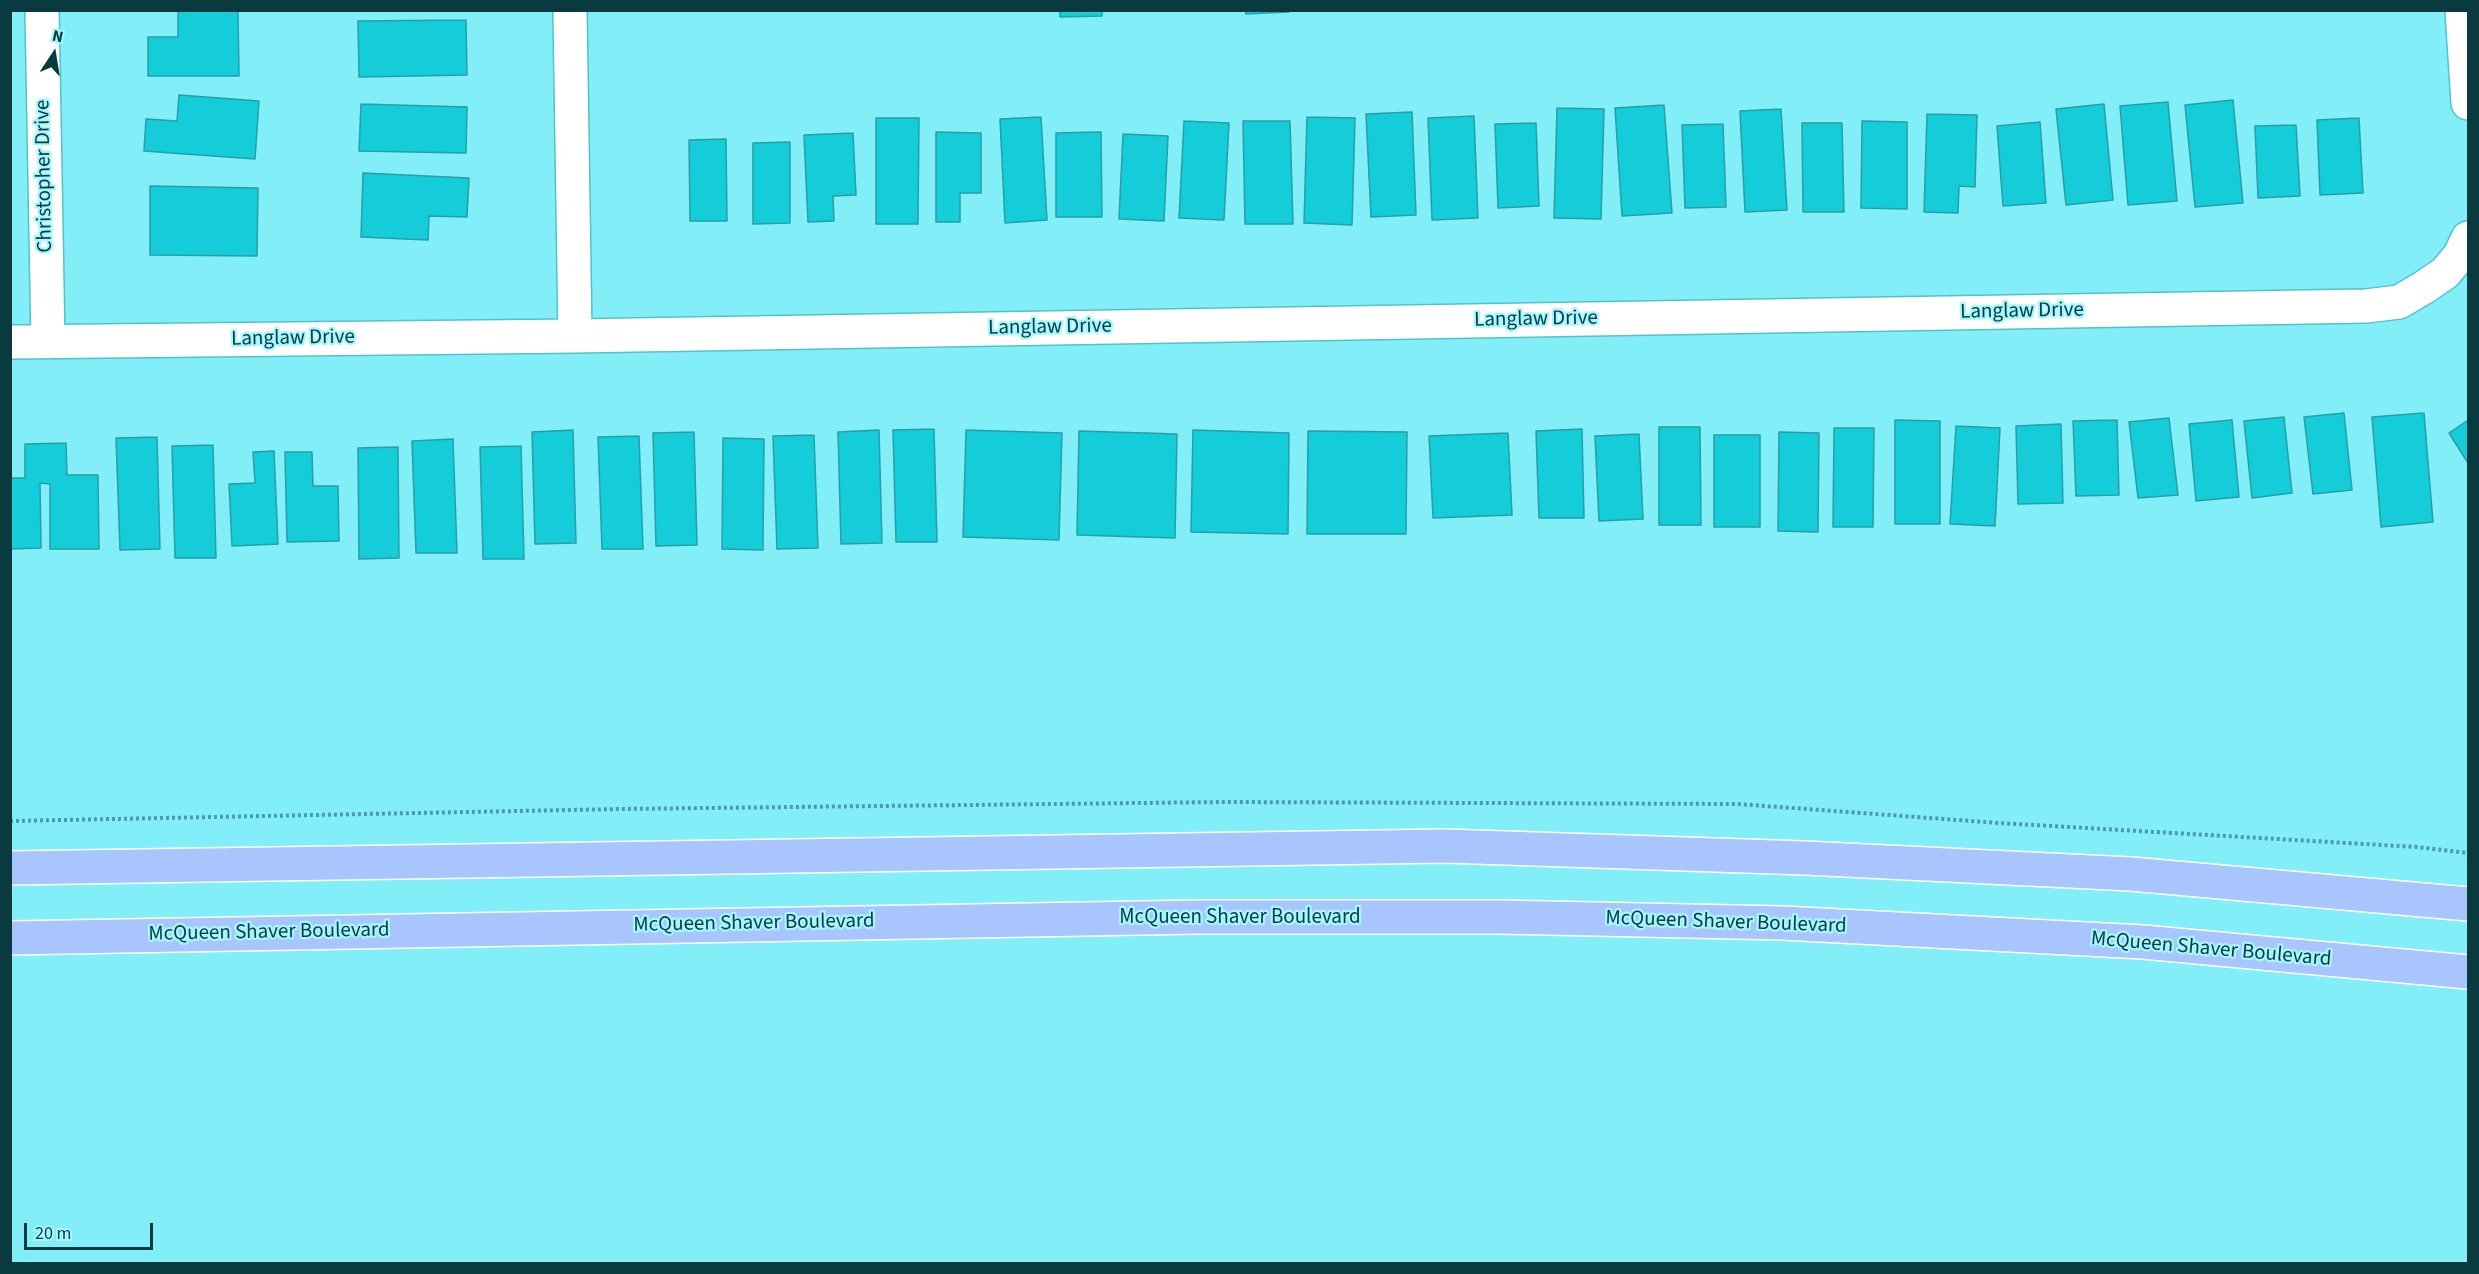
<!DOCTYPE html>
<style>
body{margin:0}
#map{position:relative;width:2479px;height:1274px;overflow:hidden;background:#81eef8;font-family:"Source Sans 3",sans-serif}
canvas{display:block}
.frame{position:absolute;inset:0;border:12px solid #083a3f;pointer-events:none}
.north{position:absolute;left:24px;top:24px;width:60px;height:60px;-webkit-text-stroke:4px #a4f7ff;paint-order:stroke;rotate:12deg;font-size:16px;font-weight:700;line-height:24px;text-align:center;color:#083a3f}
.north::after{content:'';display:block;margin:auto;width:21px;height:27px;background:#083a3f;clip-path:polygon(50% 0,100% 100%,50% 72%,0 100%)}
.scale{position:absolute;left:24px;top:1223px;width:129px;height:27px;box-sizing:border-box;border:3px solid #083a3f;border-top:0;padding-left:8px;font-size:18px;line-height:21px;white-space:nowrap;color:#083a3f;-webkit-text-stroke:4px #a4f7ff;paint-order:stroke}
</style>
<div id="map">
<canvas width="2479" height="1274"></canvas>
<div class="frame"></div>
<div class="north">N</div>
<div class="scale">20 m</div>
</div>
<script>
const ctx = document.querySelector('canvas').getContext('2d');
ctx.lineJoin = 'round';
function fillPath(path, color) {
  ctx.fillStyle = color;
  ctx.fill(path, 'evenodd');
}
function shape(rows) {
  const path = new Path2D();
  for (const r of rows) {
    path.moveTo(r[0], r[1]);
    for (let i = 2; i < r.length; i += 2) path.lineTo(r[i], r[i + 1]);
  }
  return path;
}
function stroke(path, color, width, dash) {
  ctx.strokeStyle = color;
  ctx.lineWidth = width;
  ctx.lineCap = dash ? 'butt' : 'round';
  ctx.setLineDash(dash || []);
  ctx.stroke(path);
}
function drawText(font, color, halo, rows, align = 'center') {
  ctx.font = font + ' "Source Sans 3",sans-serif';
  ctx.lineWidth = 4.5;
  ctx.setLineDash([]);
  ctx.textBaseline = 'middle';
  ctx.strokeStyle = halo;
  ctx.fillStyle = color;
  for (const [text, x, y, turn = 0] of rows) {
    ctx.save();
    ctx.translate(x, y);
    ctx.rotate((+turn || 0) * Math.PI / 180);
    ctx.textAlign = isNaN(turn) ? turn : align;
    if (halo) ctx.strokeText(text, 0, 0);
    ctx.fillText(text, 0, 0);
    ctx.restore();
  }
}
const building = shape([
 [1060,10,1102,10,1102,16,1060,17,1060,10],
 [1245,10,1289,10,1289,12,1246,14,1245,10],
 [178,11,238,11,239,76,148,76,148,37,178,37,178,11],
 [466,20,467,75,359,77,358,21,466,20],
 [179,95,259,101,255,159,144,151,146,119,177,121,179,95],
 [2233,100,2243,203,2195,207,2185,105,2233,100],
 [2168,102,2177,201,2128,205,2120,106,2168,102],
 [361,104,467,107,466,153,359,151,361,104],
 [2104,104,2113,200,2066,205,2056,109,2104,104],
 [1664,105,1672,213,1622,216,1615,108,1664,105],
 [1557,108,1604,109,1601,219,1554,218,1557,108],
 [1781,109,1787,210,1745,212,1740,111,1781,109],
 [1412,112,1416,215,1371,217,1366,114,1412,112],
 [1927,114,1977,115,1975,187,1959,186,1958,213,1924,212,1927,114],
 [1474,116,1478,218,1432,220,1428,118,1474,116],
 [1041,117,1047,220,1005,223,1000,119,1041,117],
 [1307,117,1355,118,1352,225,1304,223,1307,117],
 [876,118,919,118,918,224,876,224,876,118],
 [2359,118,2363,193,2320,195,2317,120,2359,118],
 [1184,121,1229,123,1224,220,1179,218,1184,121],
 [1243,121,1290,121,1293,224,1245,224,1243,121],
 [1862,121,1907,122,1907,209,1861,208,1862,121],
 [2040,122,2046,203,2003,206,1997,126,2040,122],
 [1536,123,1539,206,1498,208,1495,124,1536,123],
 [1802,123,1842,123,1844,212,1803,212,1802,123],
 [1723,124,1726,207,1685,208,1682,125,1723,124],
 [2296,125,2300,196,2258,198,2255,126,2296,125],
 [936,132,981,133,981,193,960,193,960,222,936,222,936,132],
 [1101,132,1102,217,1056,217,1056,133,1101,132],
 [853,133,856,195,833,196,834,221,808,222,804,135,853,133],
 [1123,134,1168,136,1164,221,1119,219,1123,134],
 [726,139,727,221,690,221,689,140,726,139],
 [790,142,790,223,753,224,753,143,790,142],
 [363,173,469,178,467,217,429,216,428,240,361,237,363,173],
 [150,186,258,188,257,256,150,255,150,186],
 [2344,413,2352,490,2313,494,2304,417,2344,413],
 [2424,413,2433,522,2381,527,2372,417,2424,413],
 [2284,417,2292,493,2252,498,2244,421,2284,417],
 [2169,418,2178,495,2138,498,2129,422,2169,418],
 [1895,420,1940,421,1940,524,1895,524,1895,420],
 [2117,420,2119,495,2076,496,2073,421,2117,420],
 [2232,420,2239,497,2196,501,2189,424,2232,420],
 [2468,420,2468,463,2449,433,2468,420],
 [2061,424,2063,503,2018,504,2016,426,2061,424],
 [1956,426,2000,428,1995,526,1950,524,1956,426],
 [1659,427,1700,427,1701,525,1659,525,1659,427],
 [1834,428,1874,428,1873,527,1833,527,1834,428],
 [934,429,937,542,896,542,893,430,934,429],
 [1582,429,1584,518,1539,518,1536,431,1582,429],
 [573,430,576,543,535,544,532,432,573,430],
 [879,430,882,543,841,544,838,432,879,430],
 [966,430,1062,433,1059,540,963,537,966,430],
 [1193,430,1289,433,1288,534,1191,532,1193,430],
 [1079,431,1177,434,1175,538,1077,535,1079,431],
 [1308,431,1407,432,1406,534,1307,534,1308,431],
 [694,432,697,545,656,546,653,433,694,432],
 [1779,432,1819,433,1818,532,1778,531,1779,432],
 [1508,433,1512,515,1433,518,1429,436,1508,433],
 [1639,434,1643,519,1599,521,1595,436,1639,434],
 [814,435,818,548,777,549,773,436,814,435],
 [1714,435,1760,435,1760,527,1714,527,1714,435],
 [639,436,643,549,602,549,598,437,639,436],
 [157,437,160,549,120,550,116,438,157,437],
 [723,438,764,439,763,550,722,549,723,438],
 [453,439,457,553,416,553,412,441,453,439],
 [66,443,67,475,98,475,99,549,50,549,50,484,40,483,41,548,10,549,10,478,25,478,25,444,66,443],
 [213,445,216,558,175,558,172,446,213,445],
 [521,446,524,559,483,559,480,447,521,446],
 [398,447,399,558,359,559,358,448,398,447],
 [274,451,278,544,232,546,229,484,255,483,253,452,274,451],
 [285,452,312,452,313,486,338,486,339,541,287,542,285,452]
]);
const path = shape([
 [10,821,620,809,1226,802,1738,804,1999,823,2417,847,2468,853]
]);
const street = shape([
 [42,10,48,342],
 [570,10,575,336],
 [2462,10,2468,103],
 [10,342,575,336,2366,306,2399,302,2423,288,2445,273,2460,255,2468,238]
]);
const primary = shape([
 [10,868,1445,846,1805,858,2131,874,2468,904],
 [10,938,1198,917,1500,917,1783,923,2143,942,2468,972]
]);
const streetNames = [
 ["Christopher Drive",45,176,-91],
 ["Langlaw Drive",2022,312,-1],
 ["Langlaw Drive",1536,320,-1],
 ["Langlaw Drive",1050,328,-1],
 ["Langlaw Drive",293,339,-1],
 ["McQueen Shaver Boulevard",1240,918],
 ["McQueen Shaver Boulevard",1726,923,2],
 ["McQueen Shaver Boulevard",754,924,-1],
 ["McQueen Shaver Boulevard",269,933,-1],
 ["McQueen Shaver Boulevard",2211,950,5]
];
fillPath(building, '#15ccd9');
stroke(building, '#259fa8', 1.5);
stroke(street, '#52c2cc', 36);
stroke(primary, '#fff', 36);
stroke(path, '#4a9da5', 4, [3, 3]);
stroke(street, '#fff', 33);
stroke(primary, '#a9c5fe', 33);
drawText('21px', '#083a3f', '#a4f7ff', streetNames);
</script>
